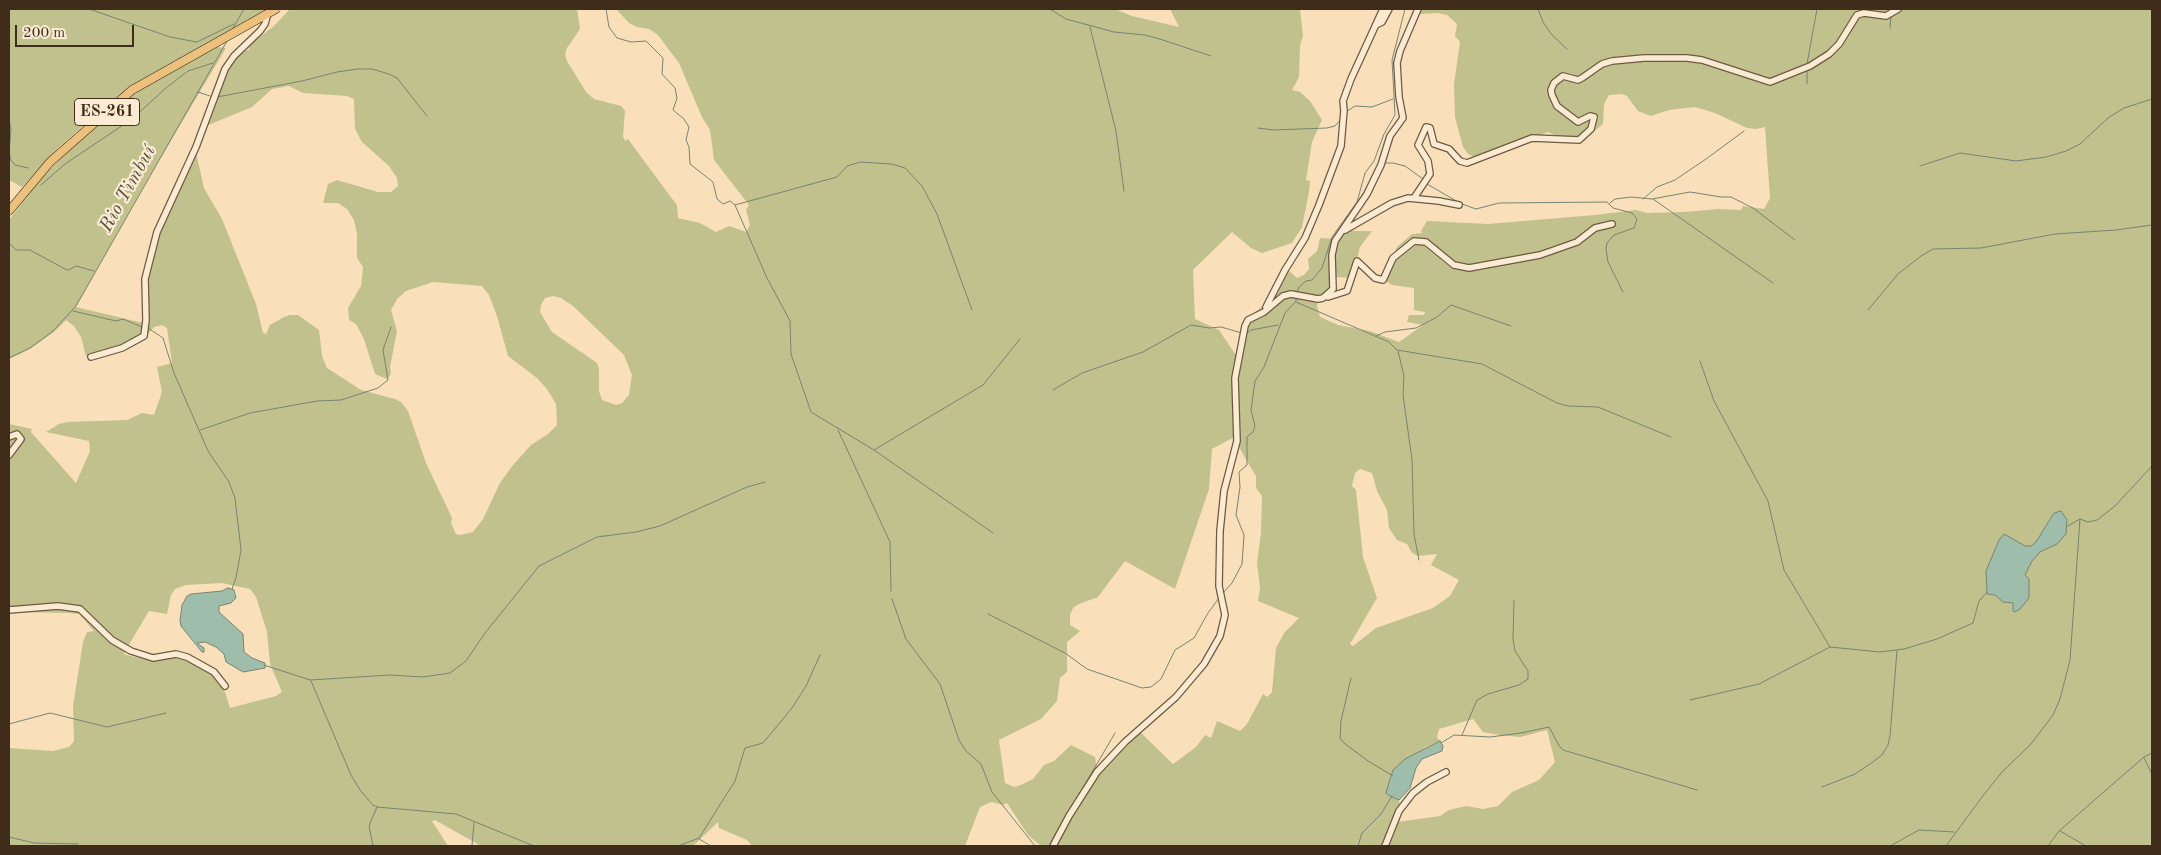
<!DOCTYPE html>
<meta charset="utf-8">
<style>
body{margin:0}
#map{position:relative;width:2161px;height:855px;overflow:hidden;background:#f9e0ba;font-family:"Old Standard TT",serif}
canvas{display:block}
.frame{position:absolute;inset:0;border:10px solid #3f2c1a;pointer-events:none}
.scale{position:absolute;left:15px;top:25px;width:119px;height:22px;box-sizing:border-box;border:2px solid #3f2c1a;border-top:0;padding-left:6px;font-size:15px;line-height:18px;white-space:nowrap;color:#3f2c1a;-webkit-text-stroke:4px #fbebd2;paint-order:stroke}
</style>
<div id="map">
<canvas width="2161" height="855"></canvas>
<div class="frame"></div>
<div class="scale">200 m</div>
</div>
<script>
const ctx = document.querySelector('canvas').getContext('2d');
ctx.lineJoin = 'round';
function fillPath(path, color) {
  ctx.fillStyle = color;
  ctx.fill(path, 'evenodd');
}
function shape(rows) {
  const path = new Path2D();
  for (const r of rows) {
    path.moveTo(r[0], r[1]);
    for (let i = 2; i < r.length; i += 2) path.lineTo(r[i], r[i + 1]);
  }
  return path;
}
function stroke(path, color, width, dash) {
  ctx.strokeStyle = color;
  ctx.lineWidth = width;
  ctx.lineCap = dash ? 'butt' : 'round';
  ctx.setLineDash(dash || []);
  ctx.stroke(path);
}
function drawText(font, color, halo, rows, align = 'center') {
  ctx.font = font + ' "Old Standard TT",serif';
  ctx.lineWidth = 4.5;
  ctx.setLineDash([]);
  ctx.textBaseline = 'middle';
  ctx.strokeStyle = halo;
  ctx.fillStyle = color;
  for (const [text, x, y, turn = 0] of rows) {
    ctx.save();
    ctx.translate(x, y);
    ctx.rotate((+turn || 0) * Math.PI / 180);
    ctx.textAlign = isNaN(turn) ? turn : align;
    if (halo) ctx.strokeText(text, 0, 0);
    ctx.fillText(text, 0, 0);
    ctx.restore();
  }
}
const green = shape([
 [9,9,269,9,129,88,103,108,57,149,22,187,9,180],
 [290,9,577,9,580,29,567,48,565,54,567,61,586,92,594,99,621,106,625,111,623,136,625,141,628,139,670,196,677,205,678,218,700,223,716,232,729,226,746,232,750,225,746,210,749,205,714,160,710,130,702,117,679,63,658,35,649,29,637,27,629,23,616,9,1115,9,1132,16,1179,27,1170,9,1300,9,1303,36,1300,45,1299,77,1292,90,1300,92,1310,101,1322,120,1312,142,1306,180,1310,181,1309,192,1302,227,1292,243,1262,253,1251,248,1232,232,1193,270,1195,319,1219,330,1235,354,1238,351,1248,318,1266,303,1279,276,1287,269,1297,278,1304,275,1309,269,1308,259,1317,251,1320,238,1338,239,1347,231,1372,231,1360,247,1352,278,1336,277,1335,284,1318,301,1317,306,1320,317,1338,325,1370,331,1399,342,1423,325,1407,322,1409,315,1424,315,1425,312,1414,310,1414,288,1392,285,1386,281,1390,274,1390,261,1397,247,1412,234,1423,233,1421,231,1427,221,1488,224,1595,215,1636,210,1647,213,1684,212,1718,209,1741,210,1743,206,1764,209,1770,198,1765,127,1756,129,1747,128,1715,113,1695,107,1669,110,1651,116,1638,111,1627,96,1622,94,1609,95,1604,104,1603,124,1587,137,1580,141,1558,137,1548,132,1475,161,1474,157,1468,154,1463,147,1455,117,1454,84,1460,42,1455,36,1457,24,1447,15,1438,13,1420,14,1422,9,2152,9,2152,846,1041,846,1028,835,1007,803,1003,805,991,802,980,807,965,846,752,846,747,840,719,828,718,822,693,846,481,846,435,820,432,821,448,846,9,846,9,748,53,751,69,747,74,741,73,706,83,642,87,632,94,631,79,614,69,613,9,612,9,424,32,429,31,432,76,483,90,451,89,441,46,432,59,424,68,422,127,420,142,413,154,415,162,392,157,367,172,363,167,328,162,325,154,327,146,336,106,352,86,356,81,337,74,326,66,320,54,332,30,349,9,359,9,220,42,177,90,130,138,91,216,47,226,48,145,184,76,307,147,324,147,283,156,246,166,217,196,153,204,188,222,219,256,304,263,333,266,334,270,325,284,317,290,315,298,315,319,330,322,356,327,368,361,390,395,399,401,402,408,411,426,463,452,518,451,523,456,534,460,535,473,532,483,519,500,483,513,465,531,445,548,434,557,425,556,404,547,389,537,378,508,356,497,316,489,295,482,286,433,282,406,291,397,299,391,310,397,331,390,367,391,374,387,379,375,374,364,339,356,324,349,320,348,308,361,286,363,267,357,258,357,234,354,220,347,209,338,203,323,203,328,184,337,180,378,192,391,192,398,186,397,178,389,166,362,142,355,129,354,99,347,96,303,93,289,86,272,89,252,107,206,126,211,119,223,76,232,58,242,51,249,50,249,45,274,26],
 [553,296,561,298,573,306,624,355,632,375,629,395,622,403,616,405,602,400,599,391,599,369,597,363,552,332,540,312,541,305,545,298],
 [1238,435,1237,444,1256,476,1256,488,1262,496,1261,533,1257,563,1260,588,1258,601,1299,618,1284,633,1276,648,1272,692,1267,697,1263,694,1247,724,1240,731,1217,721,1211,738,1205,735,1196,747,1173,764,1140,732,1097,770,1095,757,1071,745,1054,761,1044,765,1033,779,1021,785,1014,787,1005,783,999,740,1041,719,1057,701,1060,678,1067,672,1067,642,1080,631,1070,625,1070,615,1073,608,1079,604,1098,597,1125,561,1175,589,1209,489,1212,449],
 [1360,469,1372,473,1377,491,1387,510,1389,528,1397,540,1407,544,1412,553,1418,556,1437,554,1431,565,1459,580,1450,596,1433,608,1376,628,1353,646,1350,644,1377,598,1363,557,1356,490,1352,486,1355,473],
 [222,583,250,589,256,597,267,632,270,664,282,692,276,696,230,708,222,683,216,675,188,660,175,657,156,660,145,659,126,655,124,653,149,611,167,614,171,595,175,589,186,585],
 [1473,719,1483,732,1500,735,1520,737,1547,730,1555,762,1539,780,1512,792,1498,806,1483,809,1466,806,1449,810,1440,816,1397,822,1401,816,1399,800,1390,796,1389,782,1393,770,1426,747,1440,741,1437,737,1439,729]
]);
const water = shape([
 [2061,511,2067,520,2066,534,2057,544,2040,552,2032,561,2025,575,2029,579,2029,598,2020,609,2015,612,2013,611,2013,603,2003,602,1995,595,1987,594,1986,571,1999,540,2004,534,2025,546,2031,546,2036,542,2054,513,2061,511],
 [228,588,234,590,236,598,231,603,219,606,219,612,243,634,244,652,252,658,265,663,265,668,243,672,226,662,224,654,216,647,205,642,197,643,204,648,204,652,202,652,181,626,180,621,182,605,187,596,191,594,222,591,228,588],
 [1440,741,1443,746,1442,751,1422,759,1416,768,1410,788,1399,800,1390,796,1386,793,1387,789,1393,770,1405,759,1440,741]
]);
const stream = shape([
 [89,9,170,37,197,42,234,24],
 [606,9,609,27,617,38,631,42,646,41,663,58,662,74,675,88,677,98,673,110,684,119,689,127,686,140,689,147,690,164,713,182,717,199,723,204,730,201,735,205,767,278,790,321,791,354,811,412,874,450,993,533],
 [1050,9,1066,19,1114,32,1145,35,1163,40,1211,56],
 [1538,9,1543,22,1552,35,1567,49],
 [1090,27,1116,131,1124,191],
 [1890,28,1891,16],
 [232,30,244,9],
 [1807,64,1817,9],
 [1807,70,1807,84],
 [198,92,210,96],
 [217,97,302,81,337,72,357,69,372,69,389,74,397,78,427,116],
 [1346,112,1355,106,1372,107,1393,99],
 [9,120,11,129,9,153,11,160,15,165,28,168],
 [1258,128,1273,130,1327,128,1335,126,1341,119],
 [1384,163,1393,163,1405,166,1423,179],
 [1920,166,1960,153,2016,161,2046,157,2066,151,2080,144,2108,118,2124,108,2152,99],
 [1427,184,1458,202],
 [41,185,65,164,132,119,166,88,188,71,213,63],
 [1643,199,1657,187,1675,180,1706,159,1744,131],
 [1653,199,1773,283],
 [1610,203,1615,199,1631,197,1652,199,1690,192,1721,197,1731,197,1753,208,1795,240],
 [1462,204,1476,209,1499,203,1607,202,1613,208,1632,213,1637,219,1634,228,1614,235,1607,243,1606,249,1608,262,1623,292],
 [735,205,837,177,847,166,860,162,892,164,905,168,922,186,937,214,972,310],
 [9,243,16,250,30,250,65,269,68,270,76,266,94,271],
 [1297,292,1299,287,1306,281,1312,280,1322,268,1332,237,1357,202,1365,173,1374,161,1384,134,1395,115,1392,60,1405,9],
 [1296,302,1389,342,1397,350,1482,364,1557,403,1568,406,1598,407,1671,437],
 [1868,310,1898,274,1921,256,1933,249,1981,248,2055,234,2116,230,2152,225],
 [73,311,116,321,123,319,142,327],
 [148,328,163,338,174,373,208,451,229,482,235,498,241,550,236,578,232,589],
 [1246,334,1251,330,1278,325],
 [1376,336,1385,332,1416,328,1437,317,1451,305,1511,326],
 [1398,351,1404,376,1403,395,1412,460,1414,534,1419,560],
 [9,358,30,348,53,331,76,306,227,41],
 [1700,361,1714,401,1768,501,1784,570,1830,647],
 [1053,390,1082,373,1143,352,1191,325,1209,328,1221,327,1242,333],
 [200,430,250,413,317,401,341,400,378,388,388,380,383,350,391,327],
 [838,430,890,542,891,591],
 [874,450,983,385,1020,339],
 [2068,526,2080,519,2088,522,2097,520,2115,506,2152,466],
 [1223,593,1232,583,1242,564,1244,535,1236,515,1240,487,1239,472,1247,465,1247,437,1253,432,1255,426,1251,410,1255,381,1264,367,1285,313,1296,301,1296,298],
 [892,599,906,639,940,684,959,740,966,751,981,764,992,792,1035,846],
 [988,614,1065,653,1087,669,1142,688,1151,687,1161,679,1175,650,1194,638,1208,613,1219,598],
 [264,665,310,680,390,675,423,677,450,673,466,661,485,633,539,566,597,537,636,532,660,526,747,487,765,482],
 [1351,678,1341,721,1340,738,1344,743,1368,761,1393,776],
 [311,681,351,775,360,790,373,805,377,807,456,814,534,846],
 [1690,700,1759,684,1830,647,1880,652,1904,649,1937,639,1973,623,1979,601,1987,592],
 [9,724,50,713,107,727,166,713],
 [1462,735,1477,700,1488,694,1519,685,1528,679,1528,671,1515,651,1513,639,1514,600],
 [1441,743,1454,735,1490,737,1521,733,1549,727,1560,747,1563,750,1697,790],
 [2144,758,2152,774],
 [1822,787,1855,774,1870,764,1882,755,1888,745,1890,736,1897,651],
 [1070,810,1115,733],
 [2060,831,2086,846],
 [9,837,34,843,78,844],
 [699,839,711,846],
 [373,846,369,826,377,807],
 [472,846,474,823],
 [678,846,699,838,735,781,745,748,763,743,792,708,806,686,820,655],
 [1049,846,1060,826],
 [1358,846,1362,833,1381,814,1392,796],
 [1890,846,1919,830,1954,832],
 [1946,846,1982,797,2002,772,2031,744,2053,715,2060,699,2070,660,2080,519],
 [2048,846,2059,831,2144,757,2152,753]
]);
const minor = shape([
 [1376,25,1382,22,1389,9],
 [1414,198,1430,174,1428,161,1418,145,1426,127,1430,128,1434,144,1449,149,1460,161,1467,163,1532,138,1579,140,1591,129,1594,117,1590,116,1578,122,1557,106,1552,95,1551,90,1554,83,1563,76,1578,80,1582,78,1602,64,1612,61,1644,58,1687,58,1702,60,1770,82,1810,66,1829,54,1839,44,1857,15,1864,13,1886,16,1898,9],
 [1345,230,1392,203,1408,198,1439,201,1459,205],
 [1328,297,1347,291,1357,261,1375,278,1383,280,1393,258,1414,241,1426,242,1454,265,1469,268,1540,255,1577,242,1595,228,1612,224],
 [1266,307,1285,270,1305,238,1319,205,1341,146,1344,110,1343,101,1351,79,1383,9],
 [91,357,122,348,144,336,146,320,145,279,157,232,196,147,225,69,234,56,260,31,265,24,268,13],
 [9,437,17,434,21,439,9,455],
 [9,610,58,606,80,609,112,640,131,651,153,658,176,654,187,657,214,672,225,686],
 [1053,846,1069,816,1097,772,1125,742,1176,697,1204,664,1220,636,1225,615,1219,586,1220,531,1224,491,1237,441,1235,378,1245,326,1248,320,1264,312,1283,296,1291,294,1318,299,1323,298,1333,289,1332,255,1335,241,1367,194,1381,165,1390,136,1403,118,1399,97,1397,63,1400,51,1418,9],
 [1385,846,1399,811,1413,793,1427,782,1446,772]
]);
const major = shape([
 [9,211,50,162,132,90,276,9]
]);
const shields = [
 [107,112,65]
];
const shieldNames = [
 ["ES-261",107,112]
];
const waterNames = [
 ["Rio Timbuí",128,189,-61]
];
fillPath(green, '#c1c18d');
fillPath(water, '#9ebeab');
stroke(water, '#788471', 1);
stroke(stream, '#788471', 1);
stroke(minor, '#6e5942', 8);
stroke(major, '#3f2c1a', 9);
stroke(minor, '#fbebd2', 5.5);
stroke(major, '#ecc07d', 8);
for (const [x, y, w] of shields) {
  const box = new Path2D();
  box.roundRect(x - w / 2, y - 13.5, w, 27, 4);
  ctx.fillStyle = '#fbebd2';
  ctx.fill(box);
  stroke(box, '#3f2c1a', 1);
}
drawText('bold 16px', '#3f2c1a', null, shieldNames);
drawText('italic 19px', '#57503e', '#fbebd2', waterNames);
</script>
